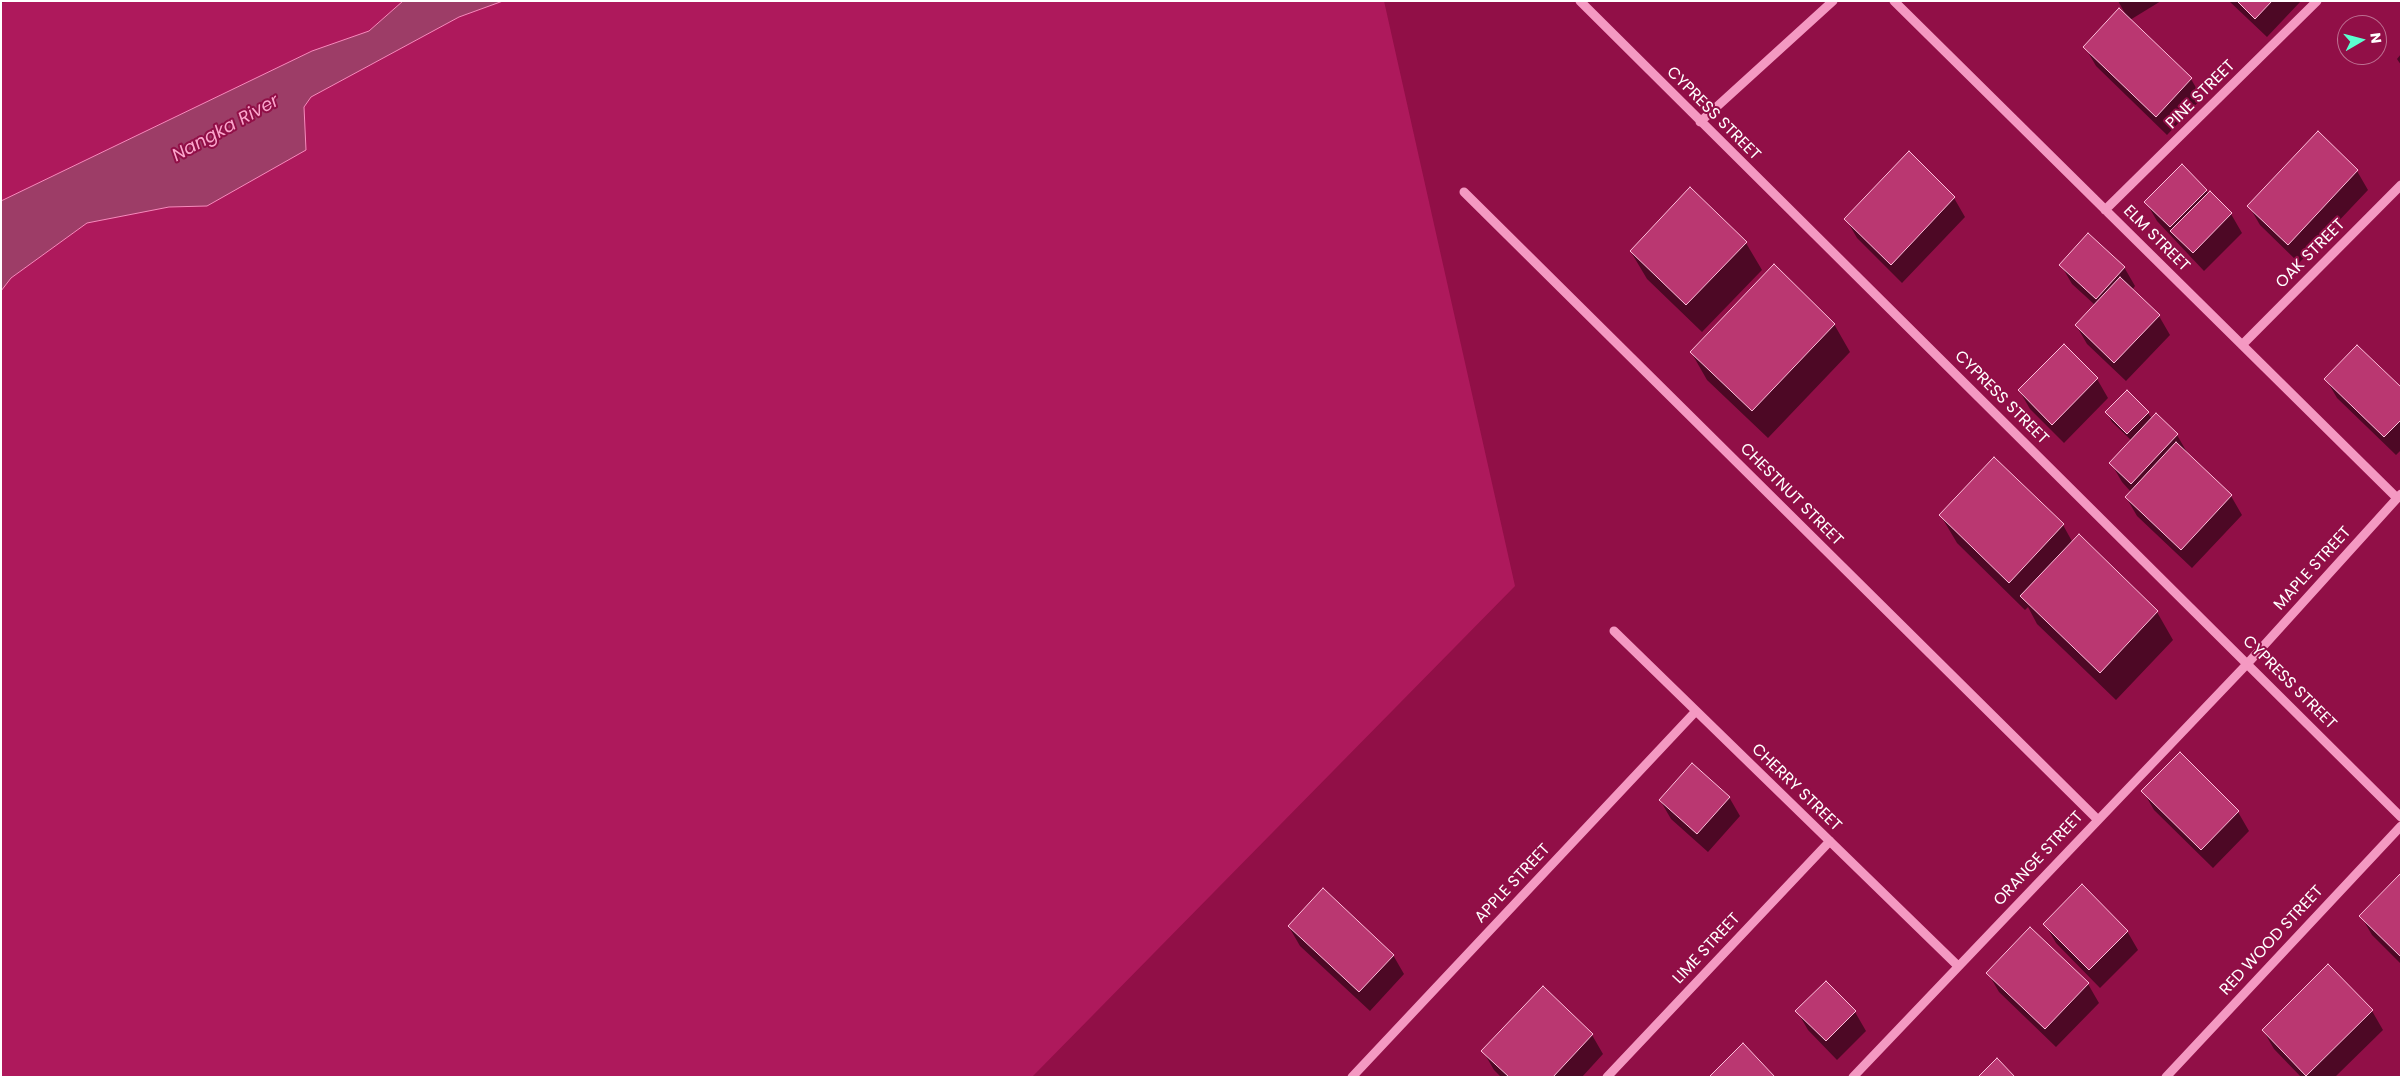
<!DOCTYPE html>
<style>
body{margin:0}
#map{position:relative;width:2402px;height:1078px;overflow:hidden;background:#910f47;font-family:Poppins,sans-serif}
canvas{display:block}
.frame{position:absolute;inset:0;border:2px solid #fff;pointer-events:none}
.north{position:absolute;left:2337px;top:15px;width:50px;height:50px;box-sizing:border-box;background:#910f47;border:1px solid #bd6f91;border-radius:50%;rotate:82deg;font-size:14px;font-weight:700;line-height:20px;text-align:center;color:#fff}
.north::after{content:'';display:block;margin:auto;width:18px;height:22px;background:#5bffd0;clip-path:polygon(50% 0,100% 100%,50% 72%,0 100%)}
</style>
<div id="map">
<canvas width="2402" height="1078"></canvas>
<div class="frame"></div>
<div class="north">N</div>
</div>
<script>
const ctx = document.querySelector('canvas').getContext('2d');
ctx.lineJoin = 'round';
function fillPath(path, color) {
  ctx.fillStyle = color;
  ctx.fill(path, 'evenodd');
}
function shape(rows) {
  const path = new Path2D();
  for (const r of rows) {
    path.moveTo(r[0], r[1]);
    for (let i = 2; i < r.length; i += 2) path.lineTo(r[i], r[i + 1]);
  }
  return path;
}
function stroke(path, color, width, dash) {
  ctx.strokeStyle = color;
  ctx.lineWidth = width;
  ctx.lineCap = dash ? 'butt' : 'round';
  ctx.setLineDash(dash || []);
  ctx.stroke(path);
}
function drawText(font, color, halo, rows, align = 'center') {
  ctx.font = font + ' Poppins,sans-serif';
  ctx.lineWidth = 4;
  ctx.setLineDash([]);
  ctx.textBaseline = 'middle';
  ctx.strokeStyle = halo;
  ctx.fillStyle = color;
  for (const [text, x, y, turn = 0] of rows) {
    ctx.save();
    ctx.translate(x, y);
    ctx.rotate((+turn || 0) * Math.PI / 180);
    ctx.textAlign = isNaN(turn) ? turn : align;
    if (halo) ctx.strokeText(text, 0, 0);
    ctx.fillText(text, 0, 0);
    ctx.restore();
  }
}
const green = shape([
 [13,1,403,1,369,31,312,51,1,201,1,3],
 [503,1,1384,1,1515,586,1032,1077,1,1077,1,291,11,278,87,223,169,207,207,206,304,107,311,97,459,17]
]);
const water = shape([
 [403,1,503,1,459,17,311,97,304,107,306,150,207,206,169,207,87,223,11,278,1,291,1,201,312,51,369,31,403,1]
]);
const shadow = shape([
 [2118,1,2161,1,2130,20,2191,79,2202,98,2167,135,2096,66,2085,47,2126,15],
 [2229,1,2301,1,2267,37],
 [2401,54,2401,65,2397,59],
 [2318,133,2357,171,2368,190,2299,263,2260,225,2249,206],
 [2206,191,2231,214,2242,233,2204,271,2157,221,2146,202],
 [1954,198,1965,217,1902,283,1857,238,1846,219],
 [1746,243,1762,270,1702,332,1647,279,1631,252],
 [2061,265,2124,267,2135,286,2132,290,2159,316,2170,335,2126,381,2087,344,2076,325,2095,305,2072,284],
 [1834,324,1850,352,1768,438,1707,380,1691,352],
 [2064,345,2097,379,2108,398,2064,443,2030,409,2019,390],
 [2326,379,2401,389,2401,450,2396,455,2337,398],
 [2107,413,2148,413,2152,419,2177,435,2188,454,2231,496,2242,515,2192,568,2137,516,2126,497,2131,492,2122,482,2111,463,2132,441,2112,422],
 [1941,516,2063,525,2073,543,2079,536,2157,612,2173,640,2116,700,2037,624,2028,607,2025,610,1957,543],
 [2180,754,2238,812,2249,831,2213,868,2154,810,2143,791],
 [1729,797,1740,816,1708,852,1671,819,1660,800],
 [2401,874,2401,964,2372,935,2361,916],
 [2045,924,2127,931,2138,950,2100,988,2056,943],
 [1289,927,1393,955,1404,974,1370,1011,1300,946],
 [1988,973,2088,984,2099,1003,2056,1047,1999,992],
 [1543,988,1592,1035,1603,1054,1582,1077,1501,1077,1494,1070,1483,1051],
 [1797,1011,1855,1012,1866,1031,1837,1060,1808,1030],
 [2372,1011,2383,1030,2335,1077,2301,1077,2274,1049,2263,1030]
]);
const building = shape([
 [2237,1,2272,1,2255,19,2237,1],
 [2119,8,2192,78,2156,117,2083,47,2119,8],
 [2318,131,2358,170,2288,245,2247,206,2318,131],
 [1909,151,1955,197,1891,265,1844,219,1909,151],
 [2182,164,2207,190,2170,227,2144,202,2182,164],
 [1690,187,1747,242,1686,305,1630,251,1690,187],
 [2210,191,2232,213,2193,253,2170,231,2210,191],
 [2088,233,2125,267,2096,299,2059,265,2088,233],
 [1774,264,1835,324,1752,411,1690,352,1774,264],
 [2120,277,2160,315,2114,363,2075,325,2120,277],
 [2064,344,2098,378,2052,425,2018,390,2064,344],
 [2357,345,2401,387,2401,420,2384,437,2324,379,2357,345],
 [2127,390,2149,412,2127,434,2105,412,2127,390],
 [2156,413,2178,434,2131,484,2109,463,2156,413],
 [2176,442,2232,495,2181,550,2125,497,2176,442],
 [1994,457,2064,524,2009,583,1939,515,1994,457],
 [2079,534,2158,611,2100,673,2020,596,2079,534],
 [2180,752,2239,811,2201,850,2141,791,2180,752],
 [1692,763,1730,797,1697,834,1659,800,1692,763],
 [2401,873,2401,957,2359,916,2401,873],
 [2082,884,2128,931,2089,970,2043,924,2082,884],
 [1323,888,1394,955,1359,992,1288,926,1323,888],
 [2030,927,2089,983,2045,1029,1986,973,2030,927],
 [2328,964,2373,1010,2306,1076,2262,1030,2328,964],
 [1826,981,1856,1011,1826,1041,1795,1011,1826,981],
 [1543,986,1593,1034,1553,1077,1509,1077,1481,1051,1543,986],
 [1743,1043,1775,1077,1709,1077,1743,1043],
 [1997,1058,2015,1077,1978,1077,1997,1058]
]);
const minor = shape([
 [1580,1,2401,817],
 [1894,1,2397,498],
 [1700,122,1833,1],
 [1464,192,2097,819],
 [2105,210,2317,1],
 [2242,345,2401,185],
 [1614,631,1958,966],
 [1352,1077,1696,711],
 [1607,1077,1830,841],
 [1853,1077,2248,663,2401,494],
 [2166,1077,2401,826]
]);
const streetNames = [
 ["PINE STREET",2201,95,-45],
 ["CYPRESS STREET",1713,114,45],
 ["ELM STREET",2156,239,45],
 ["OAK STREET",2311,254,-45],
 ["CYPRESS STREET",2001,398,45],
 ["CHESTNUT STREET",1791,495,45],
 ["MAPLE STREET",2313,569,-48],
 ["CYPRESS STREET",2289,683,45],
 ["CHERRY STREET",1796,788,44],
 ["ORANGE STREET",2039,859,-47],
 ["APPLE STREET",1513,884,-47],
 ["RED WOOD STREET",2272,941,-47],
 ["LIME STREET",1707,949,-47]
];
const waterNames = [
 ["Nangka River",226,129,-29]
];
fillPath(green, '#ae195c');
fillPath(water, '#9d3d67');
stroke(water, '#f88abd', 1);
fillPath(shadow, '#0007');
fillPath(building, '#ba3771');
stroke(building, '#fec0dc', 1);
stroke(minor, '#f499c2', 9);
drawText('16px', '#fff', '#910f47', streetNames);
drawText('italic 18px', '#fba5cc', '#910f47', waterNames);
</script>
